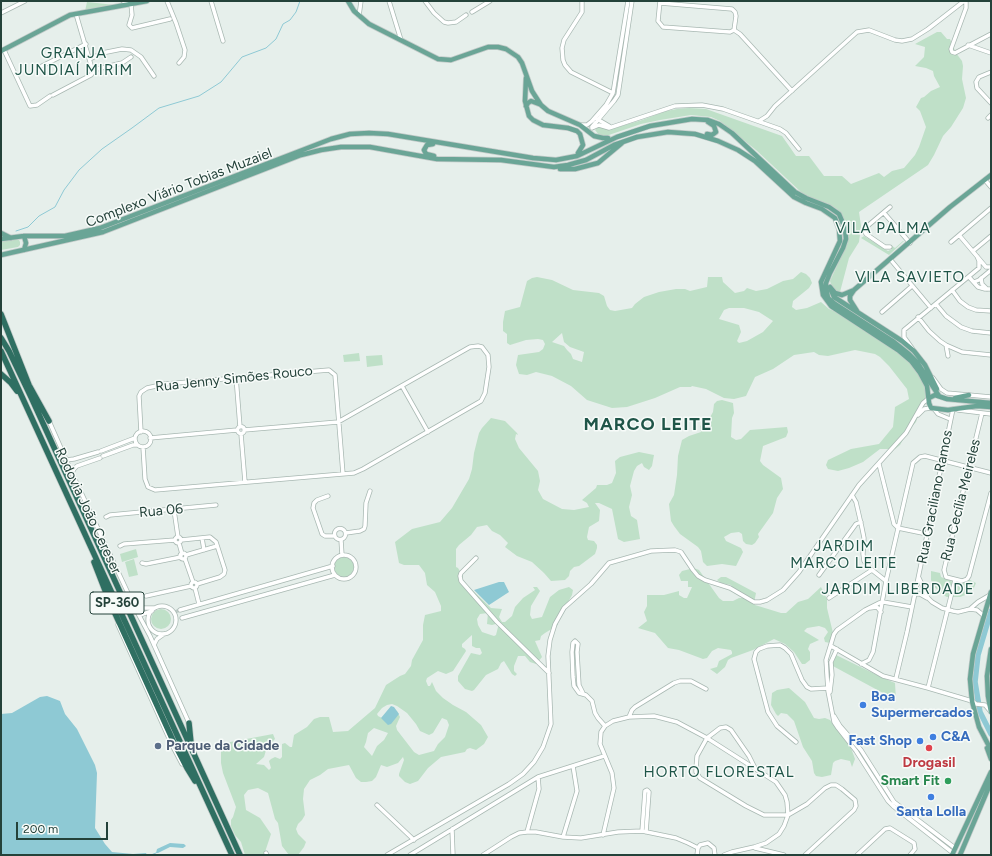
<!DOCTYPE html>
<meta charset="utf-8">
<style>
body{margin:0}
#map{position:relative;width:992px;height:856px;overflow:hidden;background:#e6efeb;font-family:Figtree,sans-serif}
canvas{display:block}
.frame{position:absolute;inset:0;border:2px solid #24423a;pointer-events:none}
.scale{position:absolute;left:16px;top:822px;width:92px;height:18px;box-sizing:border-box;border:2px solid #24423a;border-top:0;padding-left:5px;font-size:12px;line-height:14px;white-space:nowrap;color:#24423a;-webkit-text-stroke:3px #f7fbf9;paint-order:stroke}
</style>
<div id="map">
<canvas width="992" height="856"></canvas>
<div class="frame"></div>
<div class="scale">200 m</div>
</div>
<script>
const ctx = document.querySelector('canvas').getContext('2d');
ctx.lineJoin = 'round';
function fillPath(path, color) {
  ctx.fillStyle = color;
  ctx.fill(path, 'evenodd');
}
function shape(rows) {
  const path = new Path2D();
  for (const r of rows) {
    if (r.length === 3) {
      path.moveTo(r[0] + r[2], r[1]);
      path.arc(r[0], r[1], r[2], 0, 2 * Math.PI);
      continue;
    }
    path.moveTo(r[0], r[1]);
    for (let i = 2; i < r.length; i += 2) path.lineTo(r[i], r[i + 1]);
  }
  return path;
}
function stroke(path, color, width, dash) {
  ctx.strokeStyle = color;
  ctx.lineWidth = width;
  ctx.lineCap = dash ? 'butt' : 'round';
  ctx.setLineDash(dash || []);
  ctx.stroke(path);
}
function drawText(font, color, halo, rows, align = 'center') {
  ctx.font = font + ' Figtree,sans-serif';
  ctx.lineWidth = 3;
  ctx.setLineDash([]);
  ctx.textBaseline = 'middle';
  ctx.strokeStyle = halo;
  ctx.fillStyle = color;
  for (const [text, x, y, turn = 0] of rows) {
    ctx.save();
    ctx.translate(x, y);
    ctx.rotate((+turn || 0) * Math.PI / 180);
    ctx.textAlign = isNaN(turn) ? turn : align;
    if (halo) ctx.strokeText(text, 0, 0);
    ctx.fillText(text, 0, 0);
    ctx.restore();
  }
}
const green = shape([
 [87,2,115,5,85,11],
 [937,32,941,32,947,39,950,39,956,53,962,61,963,66,962,79,966,98,963,108,951,127,943,136,934,155,928,165,859,212,861,226,859,242,849,258,840,292,834,290,831,284,830,281,848,242,848,234,843,218,837,209,831,205,810,198,802,193,756,150,720,121,711,117,691,115,660,120,641,124,606,136,599,135,595,130,598,127,611,129,642,120,666,111,677,109,689,108,706,109,782,136,796,156,809,156,824,176,842,176,851,184,879,173,884,177,892,171,904,168,915,155,919,147,926,127,920,111,916,107,921,98,924,97,931,91,940,87,934,76,933,71,926,68,915,66,924,57,925,47,915,44],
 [864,236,888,251,892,249,891,245,895,248,903,241,904,241,889,255,861,238],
 [16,239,19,240,20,242,20,245,18,247,1,250,1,242],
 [801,272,806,274,810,278,812,283,809,288,793,301,792,307,796,310,807,308,821,302,829,309,839,313,911,359,914,369,921,376,923,381,927,399,920,410,916,422,908,431,900,445,895,449,880,449,863,462,849,468,838,471,828,469,826,465,828,460,851,449,879,444,893,427,895,407,909,399,907,389,889,366,880,357,875,354,855,350,828,356,819,355,814,352,794,355,773,369,755,377,746,396,734,399,724,398,706,389,692,386,691,387,680,387,655,398,627,407,612,408,587,400,571,386,552,376,536,372,527,375,519,374,516,365,518,355,539,352,543,349,545,344,543,340,538,339,526,340,510,345,507,343,507,334,503,331,503,322,505,311,520,307,527,281,532,278,537,277,552,280,573,290,599,293,604,296,607,306,610,310,615,311,632,308,635,304,644,297,659,292,676,289,685,289,690,291,707,287,708,277,722,277,723,282,735,293,744,291,747,288,756,291,767,289,783,281,793,279],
 [729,308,744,308,759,312,773,321,763,332,747,341,739,343,737,341,741,332,739,325,719,319,724,310],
 [562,333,564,342,570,347,584,352,582,362,573,359,571,354,567,350,564,346,552,342],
 [359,353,360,361,344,362,343,355],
 [382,355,383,365,367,367,366,356],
 [722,400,733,403,734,413,732,418,731,437,736,440,741,439,750,430,787,427,788,432,786,437,763,446,760,461,763,465,781,478,783,489,777,498,773,513,758,534,759,537,755,543,752,545,746,544,743,541,742,534,739,532,731,533,724,537,726,541,741,548,743,552,736,566,722,564,707,566,703,562,701,551,698,547,680,534,674,526,671,521,669,504,674,495,677,475,678,456,682,440,689,436,701,432,700,426,709,419,713,412,714,404,717,401],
 [491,418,505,421,517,433,518,435,516,434,515,439,519,448,538,471,540,481,538,490,543,499,562,509,574,510,589,507,587,503,582,500,596,488,597,485,607,485,612,483,616,473,615,461,620,457,639,452,654,455,652,466,649,470,644,467,642,463,637,466,634,471,630,486,632,495,629,507,631,516,637,520,640,539,624,542,618,539,612,509,599,503,595,503,600,510,599,521,589,527,587,537,588,540,594,541,597,545,597,548,595,554,579,566,574,567,570,571,569,576,565,580,551,581,544,573,532,562,517,556,505,547,508,543,500,535,492,531,487,525,477,527,471,535,459,545,456,549,456,567,458,568,463,576,462,579,468,586,491,608,502,609,499,617,502,622,505,622,512,616,515,607,523,598,535,590,533,587,537,587,540,591,531,606,530,615,532,619,542,617,550,597,559,590,569,587,573,590,572,595,558,620,558,625,545,633,541,636,540,640,535,641,542,657,536,664,530,662,525,656,518,656,514,666,514,671,517,674,515,676,512,674,504,661,501,663,498,669,486,675,474,690,472,691,465,689,458,681,458,676,471,653,480,655,482,653,480,648,476,648,472,646,472,635,462,644,462,647,465,649,466,651,453,671,446,674,438,671,427,678,426,681,428,686,430,686,432,682,436,691,443,698,453,705,466,712,481,725,488,737,484,744,476,750,470,748,467,749,465,752,441,757,428,768,418,781,410,784,405,782,399,776,399,774,404,760,403,757,398,763,387,767,381,765,376,777,372,781,366,782,361,782,356,778,349,765,328,769,320,775,310,780,304,789,303,799,305,815,302,820,298,824,296,829,298,834,306,842,304,847,298,855,289,855,282,846,278,823,275,819,268,793,258,788,248,790,244,795,246,810,260,818,271,834,264,855,245,855,241,842,235,835,231,826,231,820,233,817,236,807,223,773,221,763,221,747,225,743,273,734,275,739,267,747,264,757,256,764,264,765,269,770,271,768,269,761,271,759,275,757,280,759,282,757,282,744,285,743,290,747,292,747,294,735,307,727,314,719,320,717,329,717,333,732,348,731,375,708,386,685,400,676,405,674,411,666,412,660,423,640,423,625,425,615,441,611,441,606,435,592,427,585,425,573,419,565,404,565,399,563,395,542,412,529,440,522,452,508,469,479,472,469,474,453,479,433,482,428],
 [488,613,487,624,492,625,499,623,496,635,494,636,482,632,478,625,477,619,480,614],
 [392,704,397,706,407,713,416,724,420,731,429,735,433,733,442,718,447,720,449,725,445,737,438,744,434,751,419,755,414,752,397,730,396,726,400,717,397,711,393,710,382,718,378,716,377,714,382,708,387,705],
 [374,728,388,733,384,740,377,746,372,756,364,747,366,742,368,733],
 [136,549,138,557,122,562,120,554],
 [344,567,10],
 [134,559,138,575,129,577,125,562],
 [694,568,699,570,719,598,723,601,733,601,739,598,743,598,741,594,738,590,733,589,731,585,721,583,717,580,721,577,726,577,756,593,754,603,755,605,781,613,786,613,798,602,808,599,821,587,827,599,827,608,833,633,832,637,830,643,825,642,824,638,828,632,825,628,819,626,807,628,804,631,819,640,810,644,808,649,810,652,810,660,805,664,802,664,794,652,785,644,774,639,753,650,731,658,728,660,725,667,717,674,710,669,717,667,719,661,732,654,732,652,731,650,718,648,712,651,707,658,703,659,679,650,668,648,655,633,638,628,647,621,644,612,647,606,647,595,664,595,679,591,679,595,684,598,687,598,692,587,688,587,688,581,681,581,679,575,682,571],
 [931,571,940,573,941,577,951,581,960,582,968,579,976,583,973,590,968,594,960,597,947,597,941,594,933,585,931,580],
 [161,619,10],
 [834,654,881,677,895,683,896,700,831,665],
 [789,688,805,702,814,718,819,719,825,718,830,720,851,748,855,759,852,767,850,761,841,759,835,761,833,763,831,775,822,777,816,776,814,773,812,761,803,747,794,721,787,714,781,713,778,716,776,714,771,705,772,693,777,690]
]);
const water = shape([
 [499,582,504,582,509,592,489,605,474,590],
 [47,696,60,701,65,714,77,729,95,765,97,773,95,828,105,844,112,852,133,854,146,853,147,855,1,855,1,714,12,713,40,697],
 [391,706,394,707,399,714,391,724,388,725,381,718],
 [170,843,184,844,186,846,183,848,170,847,158,853,156,853,157,849]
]);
const stream = shape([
 [16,231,28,227,39,216,55,207,64,190,79,170,102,149,132,128,159,108,199,96,221,82,242,57,266,48,276,39,283,24,290,20,296,12,300,1],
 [151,855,156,853]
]);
const river = shape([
 [991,611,978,655,975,682,980,712,991,734]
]);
const minorTunnel = shape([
 [175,612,180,610]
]);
const minor = shape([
 [123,1,134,2],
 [167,1,176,23,185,50,184,57,179,63],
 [211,1,223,41],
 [389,1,401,40],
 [425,1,434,13,444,22,448,23,456,22,466,15],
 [582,1,582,12,564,40,562,48,563,60,565,65,571,72,613,93],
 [660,1,658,21,663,27,730,32,734,30],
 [966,1,966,8,951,49,952,52,955,53,991,34],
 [660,3,732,9,735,12,736,16,734,30],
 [131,4,132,15,129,25,132,28,170,19],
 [472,12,490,1],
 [1,13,25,1],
 [359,16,361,1],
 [734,30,740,34,792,91],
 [968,45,991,53],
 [4,50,30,106,37,105,50,96],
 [90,59,102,53,122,49,131,50,141,57,154,76],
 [42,66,86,44],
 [93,70,122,63,131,57],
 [991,72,979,77,976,82,977,88,991,103],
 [53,95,91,75,93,72,76,14],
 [988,118,991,115],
 [597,119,609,126],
 [759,121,767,116,775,106,857,32,869,30,895,40,902,41,912,39,928,29,964,1],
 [581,125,587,125,592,121,606,105,613,93,628,1],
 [592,127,614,101,618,95,632,1],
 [592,128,599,125,609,128,675,106,702,105,723,109,780,129,786,133,799,149],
 [985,180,991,187],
 [884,213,910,243],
 [959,235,986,267,991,267],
 [951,242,991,208],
 [890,247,885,247,866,234,864,229,890,207],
 [973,251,991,236],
 [890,259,931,308],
 [969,277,978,287,985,289,991,289],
 [981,278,982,284,987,289],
 [974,282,979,280,991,270],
 [952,290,960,301,968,307,976,310,991,311],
 [936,304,946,316,961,327,972,331,991,333],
 [882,312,912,286],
 [918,317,929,331,940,341,946,345,962,352,991,355],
 [946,345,948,356],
 [912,348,904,337,904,330,979,268,979,261,977,256],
 [236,377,240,427],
 [933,378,941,389,947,393,991,397],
 [402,386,428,432],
 [934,409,938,414,950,419],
 [958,410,991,414],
 [982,413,944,570,946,577,962,581,967,579,969,576,991,493],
 [918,415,924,409,931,408],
 [49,421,72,473,134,606,150,636,189,723],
 [241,430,3.5],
 [143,439,8],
 [141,432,139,396,141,392,147,388,165,384,329,370,335,375,343,474],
 [241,434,245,482],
 [150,438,237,430],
 [143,447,145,479,148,487,155,490,354,473,363,469,481,401,485,393,489,367,488,355,482,347,478,346,470,347,338,422,244,430],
 [101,451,135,438],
 [103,456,133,445,137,445],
 [66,460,74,459,98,452],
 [879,464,894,524,898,528,927,534],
 [72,473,74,469,77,466,100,458],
 [852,495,856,502,862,528,864,538,863,554,864,561,872,570,886,581],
 [328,496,317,500,314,503,313,508,322,534,325,536,335,536],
 [174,510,178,537],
 [106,517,110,515,216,505],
 [340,534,5.5],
 [346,533,360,531,364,529,365,526,366,503,370,491],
 [178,540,3],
 [202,538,204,550],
 [181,540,210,537,216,542,225,570,224,574,220,577,197,584],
 [341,540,342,555],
 [179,543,182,554],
 [120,546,124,544,175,540],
 [183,556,3],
 [186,555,217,546],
 [344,567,12],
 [476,558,461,573,460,576,461,581,497,622,549,673],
 [185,559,193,582],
 [142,563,146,564,181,557],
 [819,575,856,524,861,522],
 [919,578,928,598,932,602,942,608,953,611,958,612,970,609,978,602,990,595],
 [194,585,3],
 [195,588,199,604],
 [915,594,920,594,927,598],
 [146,596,191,586],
 [829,598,872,570],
 [135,606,139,608,155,608],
 [162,620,14],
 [912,607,883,602,879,603,865,610,837,630,834,634,826,660,828,691,834,722,838,728,856,751,888,801,893,806,953,853],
 [870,608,877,607,881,612],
 [970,609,977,610,984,616],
 [180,610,333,566],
 [140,615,152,611],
 [182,618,335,575],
 [118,625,172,745,182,764],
 [154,645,157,639,164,634],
 [831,646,883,676,928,688,972,701,976,704,985,705,990,711],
 [861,664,869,660,873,652,886,581,913,463,920,457,925,456,991,473],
 [896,678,907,632,953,409],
 [928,688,955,580],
 [830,692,832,675,831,662,837,649],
 [583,693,579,685,577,652,578,644,575,641,573,643,572,652,573,677,574,686,579,693,586,695,592,701,595,713,598,718,605,726],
 [834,716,840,726,861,750,894,802,955,848],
 [629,717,632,710,635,707,674,683,680,681,691,681,706,689],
 [796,742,777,726,768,712,754,659,756,652,759,649,767,646,780,645,785,648,791,654,802,680,807,687,811,689,828,688],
 [755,768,749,756,731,730,726,727,720,728,707,738,697,756,696,768,696,772,700,778,746,806,764,815,788,815,807,804,825,788,831,785,836,785,842,789,855,800,856,806,854,810,805,855],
 [377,805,414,840],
 [452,829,453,855],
 [642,831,645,791,647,790,649,792,646,832],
 [527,832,539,789,538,777],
 [603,835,614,788,612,773,600,744,601,732,605,726,613,721,629,717,654,716,677,722,707,738,776,782,785,795,787,802,788,815,784,826,779,834,766,843,754,847,732,852,724,855],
 [563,837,577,791,573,766],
 [755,848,784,855],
 [266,853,267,855],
 [387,855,509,784,523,774,534,762,543,747,551,724,548,656,550,640,555,624,564,608,591,584,609,563,651,551,675,550,681,552,693,570,698,576,705,580,730,588,754,602,760,602,767,600,783,590,799,572,859,485,906,433,923,403,929,398],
 [410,855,538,777,604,756],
 [483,855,511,837,519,833,527,832,536,832,563,837,581,838,618,832,642,831,676,838,688,843,698,848],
 [697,855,698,848,700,845,708,843,714,848,715,855],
 [857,855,885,829,890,828,914,843,915,849,910,855]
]);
const major = shape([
 [348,1,354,11,369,24,438,59,451,60,488,47,498,47,506,49,518,57,522,63,532,91,541,105,548,111,580,125,594,136,603,138,608,138],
 [1,51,70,15,147,1],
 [526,78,525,101,529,116,533,120,543,125,568,128,577,131,580,134,583,145,578,153],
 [526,106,528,103,531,101,539,104],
 [707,134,712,135,716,132,714,126,708,122],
 [433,144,427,145,424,150,426,154,434,156],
 [560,169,575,169,598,163,622,143],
 [1,233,11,238],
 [24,236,26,243,24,250],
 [1,239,24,236,65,236,100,228,331,139,350,134,369,133,388,134,533,158,556,160,577,156,617,137,650,126,692,119,708,120,719,124,732,133,795,192,806,198,829,207,839,214,845,228,846,239,843,248,830,273,826,283,826,287,828,298,835,304,894,342,909,354,917,362,939,396],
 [1,255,103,232,301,155,321,150,341,147,370,147,437,159,501,160,554,167,568,165,586,160,614,145,637,137,668,132,695,134,718,141,738,150,755,161,794,197,806,203,822,209,835,218,839,229,840,241,821,282,823,295,831,306,898,350,911,361,920,373,927,386,929,403,931,408,948,410,977,406,991,407],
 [830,287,835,293,842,295,854,290,950,207,991,175],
 [831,290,834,297,902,341,914,351,925,365,937,389],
 [854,290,850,296,850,300,857,311],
 [929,398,935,395,947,399,991,403],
 [955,398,969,395],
 [991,592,973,654,970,679,972,701,979,727,991,750],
 [991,649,987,676,988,696,991,712],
 [987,748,991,759],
 [952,855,991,772],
 [960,855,991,782]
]);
const highway = shape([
 [1,314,29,385,49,421],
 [1,338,9,351,31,397,240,855],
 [1,351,232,855],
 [1,374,11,383,17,391],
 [94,562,108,598,175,745,187,768,195,781],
 [189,723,191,743]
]);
const markers = [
 [863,705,4,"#3f7fe0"],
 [933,737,4,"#3f7fe0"],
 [920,741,4,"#3f7fe0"],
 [158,746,4,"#5c6f8a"],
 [929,748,4,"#e0444e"],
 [948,781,4,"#2e9e5b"],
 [931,797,4,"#3f7fe0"]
];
const shields = [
 [117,603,54]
];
const shieldNames = [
 ["SP-360",117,603]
];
const streetNames = [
 ["Complexo Viário Tobias Muzaiel",179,188,-21],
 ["Rua Jenny Simões Rouco",234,379,-6],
 ["Rua Graciliano Ramos",935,497,-79],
 ["Rua Cecília Meireles",961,500,-76],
 ["Rodovia João Cereser",88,511,65],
 ["Rua 06",161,511,-5]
];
const shopNames = [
 ["Boa",871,697],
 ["Supermercados",871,713],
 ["C&A",941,737],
 ["Fast Shop",912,741,"right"],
 ["Santa Lolla",931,812,"center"]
];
const serviceNames = [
 ["Parque da Cidade",166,746]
];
const healthNames = [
 ["Drogasil",929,763]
];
const leisureNames = [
 ["Smart Fit",940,781]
];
const neighbourhoodNames = [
 ["GRANJA",74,54],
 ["JUNDIAÍ MIRIM",74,71],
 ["VILA PALMA",883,229],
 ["VILA SAVIETO",910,278],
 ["JARDIM",844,547],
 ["MARCO LEITE",844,564],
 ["JARDIM LIBERDADE",898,590],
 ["HORTO FLORESTAL",719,773]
];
const districtNames = [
 ["MARCO LEITE",648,425]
];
fillPath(green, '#bfe0c8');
fillPath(water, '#8ec9d4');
stroke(stream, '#8ec9d4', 1);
stroke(river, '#8ec9d4', 5.5);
stroke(minorTunnel, '#bfccc8', 3.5, [3.5, 2]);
stroke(minor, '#a8b8b2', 5);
stroke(major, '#c2cac8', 6);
stroke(highway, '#c2cac8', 7);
stroke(minor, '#fff', 3.5);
stroke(major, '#6aa596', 4.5);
stroke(highway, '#2f6f62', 5.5);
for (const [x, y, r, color] of markers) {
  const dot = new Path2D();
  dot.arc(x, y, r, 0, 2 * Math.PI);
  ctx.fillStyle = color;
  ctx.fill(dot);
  stroke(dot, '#f7fbf9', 1.5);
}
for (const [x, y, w] of shields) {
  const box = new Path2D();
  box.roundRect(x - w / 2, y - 11, w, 22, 3);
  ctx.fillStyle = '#f7fbf9';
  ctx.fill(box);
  stroke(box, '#24423a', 1);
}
drawText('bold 13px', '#24423a', null, shieldNames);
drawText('14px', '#24423a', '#f7fbf9', streetNames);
drawText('bold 14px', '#366cbe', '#f7fbf9', shopNames, 'left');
drawText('bold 14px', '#4e5e75', '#f7fbf9', serviceNames, 'left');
drawText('bold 14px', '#be3a42', '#f7fbf9', healthNames);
drawText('bold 14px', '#27864d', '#f7fbf9', leisureNames, 'right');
ctx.letterSpacing = '1px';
drawText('15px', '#1f5548', '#f7fbf9', neighbourhoodNames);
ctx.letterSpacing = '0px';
ctx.letterSpacing = '1px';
drawText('bold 18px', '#1f5548', '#f7fbf9', districtNames);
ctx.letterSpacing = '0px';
</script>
